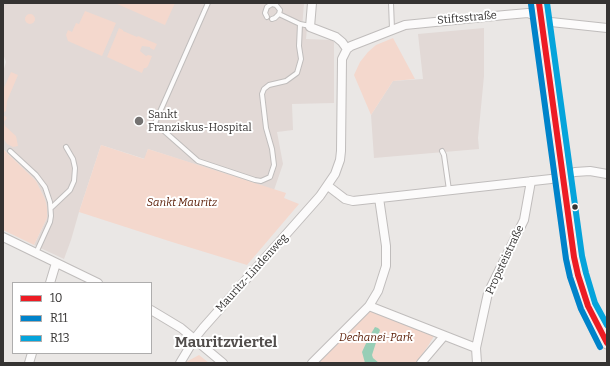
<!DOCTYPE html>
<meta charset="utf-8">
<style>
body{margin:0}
#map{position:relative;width:610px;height:366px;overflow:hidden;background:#eae7e5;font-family:Bitter,serif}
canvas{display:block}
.frame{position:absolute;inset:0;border:4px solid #353332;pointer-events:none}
.legend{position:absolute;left:12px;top:282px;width:140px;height:72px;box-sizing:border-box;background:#fff;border:1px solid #aeadad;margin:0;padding:5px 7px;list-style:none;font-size:12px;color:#353332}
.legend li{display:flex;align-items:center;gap:8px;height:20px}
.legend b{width:20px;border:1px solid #aeadad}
</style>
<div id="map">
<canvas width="610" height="366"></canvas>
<div class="frame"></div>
<ul class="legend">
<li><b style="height:5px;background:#ed1c24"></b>10</li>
<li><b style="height:5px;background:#0083ca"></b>R11</li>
<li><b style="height:5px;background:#05a4db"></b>R13</li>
</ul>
</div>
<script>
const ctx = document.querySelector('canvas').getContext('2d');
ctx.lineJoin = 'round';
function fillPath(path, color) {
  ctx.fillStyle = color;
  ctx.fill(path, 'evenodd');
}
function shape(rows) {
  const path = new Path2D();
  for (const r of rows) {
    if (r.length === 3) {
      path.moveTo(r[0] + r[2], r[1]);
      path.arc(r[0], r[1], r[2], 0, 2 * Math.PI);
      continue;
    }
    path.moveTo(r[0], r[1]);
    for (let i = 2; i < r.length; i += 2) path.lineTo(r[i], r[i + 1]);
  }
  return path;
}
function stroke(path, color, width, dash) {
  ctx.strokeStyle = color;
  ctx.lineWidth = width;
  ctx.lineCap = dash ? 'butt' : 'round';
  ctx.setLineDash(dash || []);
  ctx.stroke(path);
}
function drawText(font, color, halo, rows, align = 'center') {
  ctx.font = font + ' Bitter,serif';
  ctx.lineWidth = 4;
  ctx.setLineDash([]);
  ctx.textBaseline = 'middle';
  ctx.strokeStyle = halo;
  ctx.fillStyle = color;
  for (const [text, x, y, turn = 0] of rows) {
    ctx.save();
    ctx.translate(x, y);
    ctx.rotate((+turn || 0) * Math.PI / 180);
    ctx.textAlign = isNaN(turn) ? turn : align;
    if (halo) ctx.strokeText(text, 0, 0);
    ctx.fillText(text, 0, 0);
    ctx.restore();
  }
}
const built = shape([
 [3,3,304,3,302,28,307,28,306,39,332,40,334,42,334,103,292,104,293,130,277,132,283,164,274,190,148,149,145,159,101,145,79,212,71,240,64,259,34,245,47,218,47,207,45,199,36,181,3,149,3,72,6,62,3,54],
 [484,28,484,76,478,138,479,149,374,158,371,115,393,81,423,79,418,34]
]);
const green = shape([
 [115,3,175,3,165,25],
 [85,11,116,23,102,56,68,41,66,35,68,30,72,32,76,23,79,24],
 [30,19,5],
 [119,28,123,30,123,31,137,37,138,36,157,44,154,50,150,48,150,47,142,46,140,51,146,56,148,55,152,56,148,66,146,68,144,68,142,73,107,57],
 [393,38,415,79,393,81,371,115,354,75,360,62,368,52,376,45],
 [11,72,18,75,7,101,6,111,3,113,3,90],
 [5,116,7,118,4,122,5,126,16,136,18,146,13,147,7,144,3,138,3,116],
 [101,145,144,159,148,149,286,193,284,198,299,204,247,265,172,242,79,212],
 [3,149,36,181,45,199,47,207,47,218,34,245,3,230],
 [369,308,434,336,428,346,416,363,314,363],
 [199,355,209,363,186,363,186,362]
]);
const water = shape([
 [375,327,378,328,380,330,372,355,373,358,379,363,365,363,362,352,369,337]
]);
const lane = shape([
 [208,3,155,123,198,161,255,180,261,181,270,177,274,165,272,149,266,128,262,94,264,89,269,85,286,81,297,73,301,59,299,46,300,24],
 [391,3,392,29],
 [279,14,300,24,310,26],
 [267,17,265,13,267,7,272,4,276,5,280,10,279,14,275,18,272,19],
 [10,151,36,175,45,187,50,202,51,216,50,222,36,253],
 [442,151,444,155,449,190],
 [51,208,70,190,74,181,75,168,73,159,66,147]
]);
const street = shape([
 [312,3,310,27,336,37,342,42,347,49],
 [328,186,345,199,353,201,551,179,575,172,590,171,607,174],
 [3,237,98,283],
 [50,283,56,263],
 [369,306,476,348],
 [151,310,181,328,223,363],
 [29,363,32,353],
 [180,363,195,338,203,328,320,196,335,174,340,160,341,151,342,59,347,49,351,46,405,25,505,15,528,13,551,22,607,28],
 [312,363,369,306,378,291,386,266,386,246,379,198],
 [421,363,444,336],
 [477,363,476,348,488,293,524,220,531,181]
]);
const secondary = shape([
 [539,3,574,257,578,275,588,306,607,343]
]);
const bus1 = shape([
 [539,3,574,257,578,275,588,306,607,343]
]);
const bus2 = shape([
 [531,4,566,259,570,277,581,309,600,347]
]);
const bus3 = shape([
 [547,3,582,256,586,273,595,303,607,325]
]);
const markers = [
 [139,121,5,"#747271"],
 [575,207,3.5,"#353332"]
];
const streetNames = [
 ["Stiftsstraße",467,18,-5],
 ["Propsteistraße",505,260,-65],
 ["Mauritz-Lindenweg",252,273,-48]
];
const poiNames = [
 ["Sankt",148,115],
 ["Franziskus-Hospital",148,128]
];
const parkNames = [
 ["Sankt Mauritz",182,203],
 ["Dechanei-Park",376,338]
];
const districtNames = [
 ["Mauritzviertel",226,343]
];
fillPath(built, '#e2d9d6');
fillPath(green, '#f4d8cd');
fillPath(water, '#97ceb6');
stroke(lane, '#c0bdbc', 6);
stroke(street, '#c0bdbc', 10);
stroke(secondary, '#c0bdbc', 13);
stroke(lane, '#fcfbfb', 4);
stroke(street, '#fcfbfb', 8);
stroke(secondary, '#f6f0ee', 11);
stroke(bus1, '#ed1c24', 6);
stroke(bus2, '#0083ca', 6);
stroke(bus3, '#05a4db', 6);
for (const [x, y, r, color] of markers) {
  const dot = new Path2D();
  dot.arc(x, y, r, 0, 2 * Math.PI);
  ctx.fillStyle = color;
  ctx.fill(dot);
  stroke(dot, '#fff', 1.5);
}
drawText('11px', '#353332', '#fff', streetNames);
drawText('11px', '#353332', '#fff', poiNames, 'left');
drawText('italic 11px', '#571800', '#fff', parkNames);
drawText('bold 15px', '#524e4c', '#fff', districtNames);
</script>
